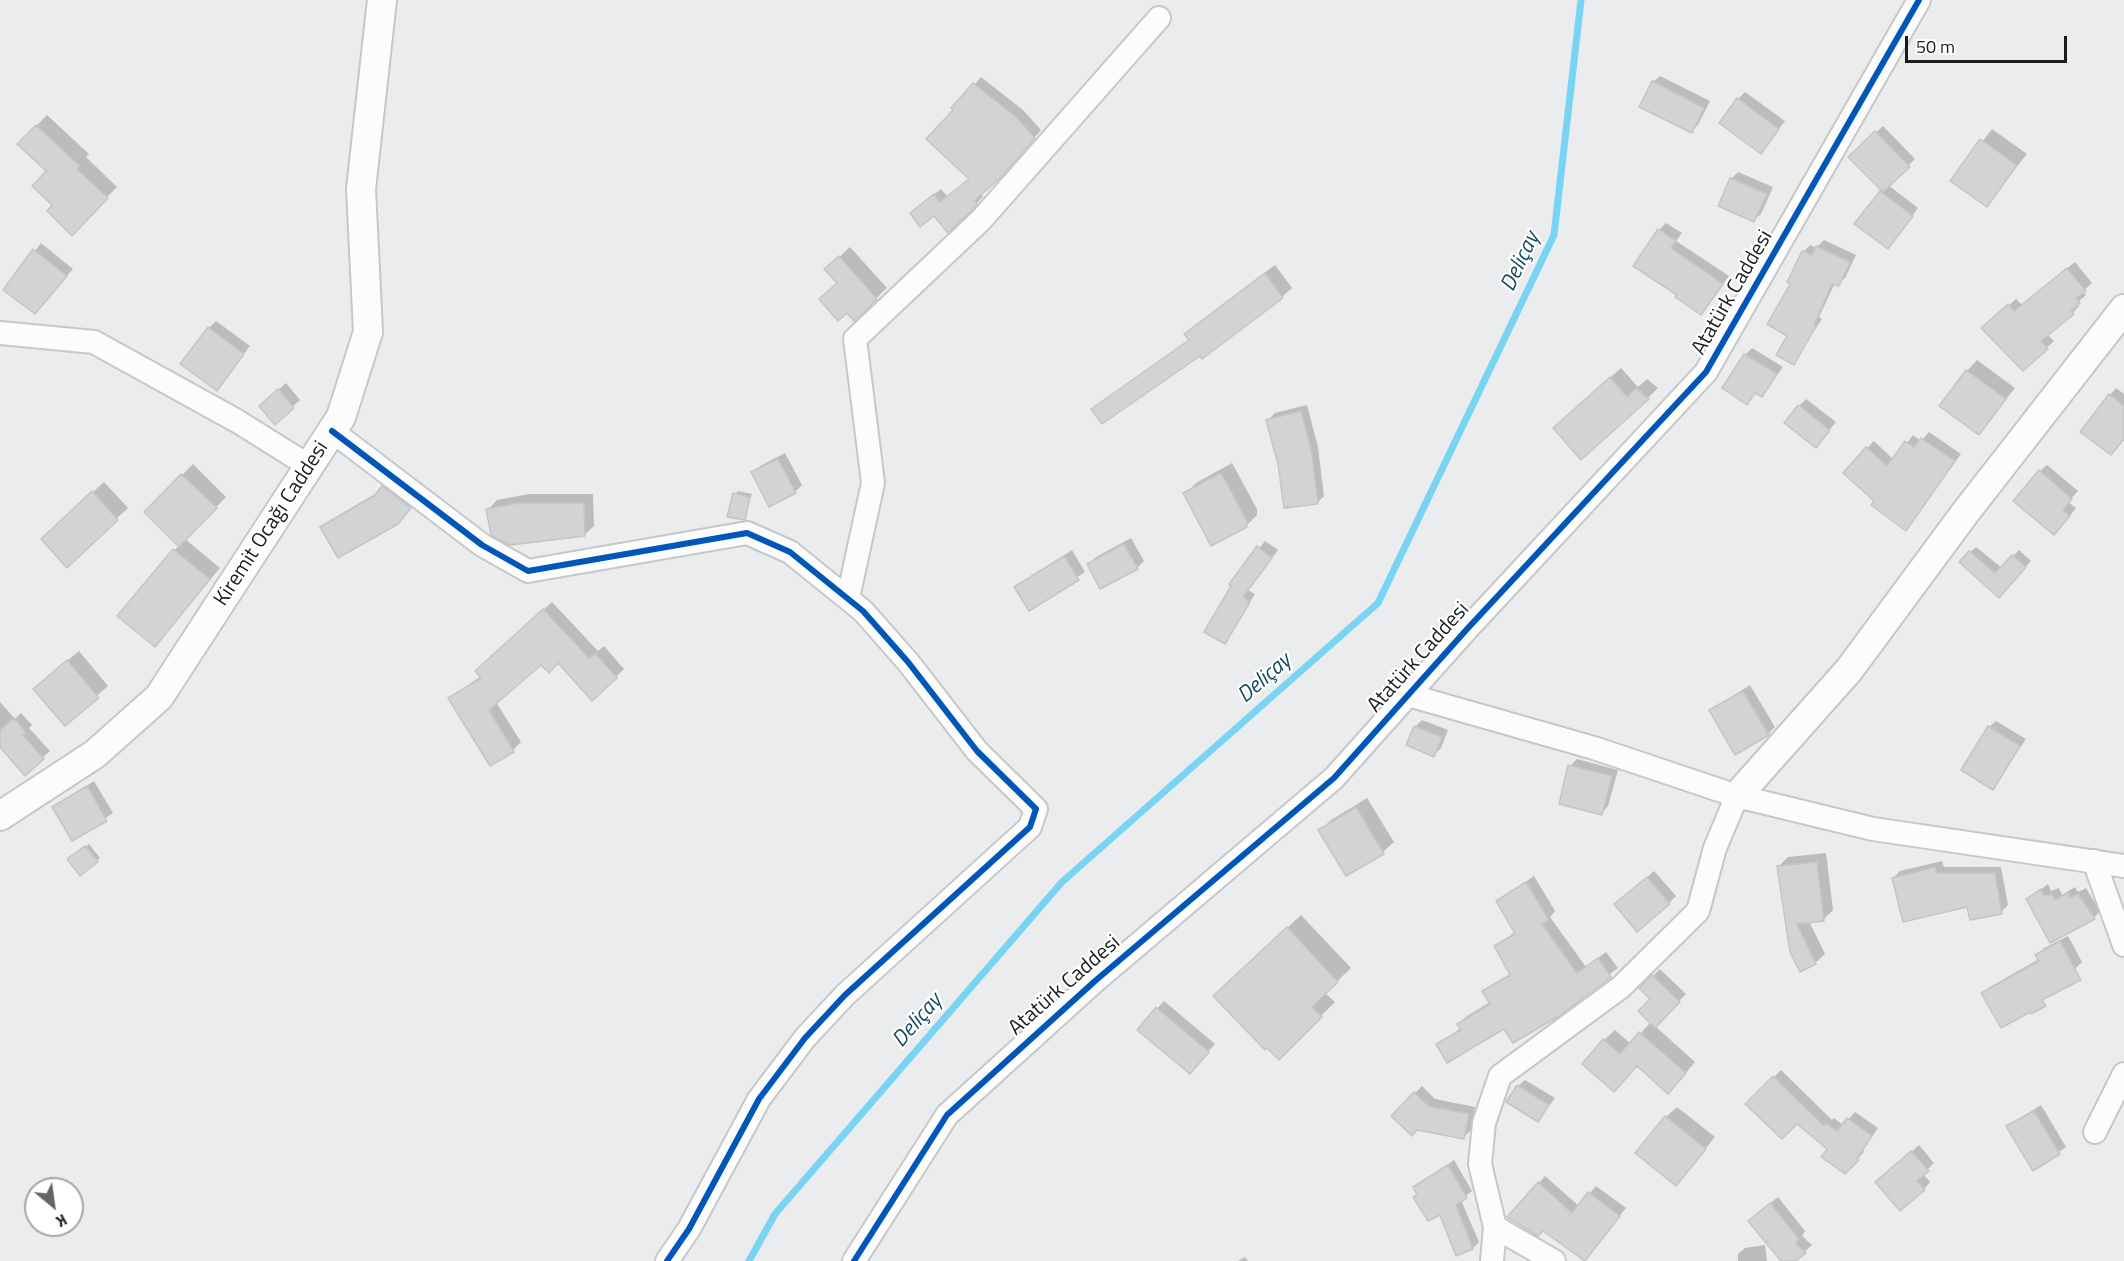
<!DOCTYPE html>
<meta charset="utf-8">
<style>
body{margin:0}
#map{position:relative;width:2124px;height:1261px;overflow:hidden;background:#eaecee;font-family:"Titillium Web",sans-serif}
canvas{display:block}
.north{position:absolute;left:24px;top:1177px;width:60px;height:60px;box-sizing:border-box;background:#fff;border:2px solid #a4a5a5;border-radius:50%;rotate:151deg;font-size:16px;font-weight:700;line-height:24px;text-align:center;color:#1b1d1d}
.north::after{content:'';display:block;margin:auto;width:21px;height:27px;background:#636566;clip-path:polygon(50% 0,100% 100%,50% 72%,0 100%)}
.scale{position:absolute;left:1905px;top:36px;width:162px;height:27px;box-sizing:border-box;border:3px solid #1b1d1d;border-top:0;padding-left:8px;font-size:18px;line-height:21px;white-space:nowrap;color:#1b1d1d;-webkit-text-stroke:4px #fff;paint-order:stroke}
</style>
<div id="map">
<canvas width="2124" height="1261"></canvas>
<div class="north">K</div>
<div class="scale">50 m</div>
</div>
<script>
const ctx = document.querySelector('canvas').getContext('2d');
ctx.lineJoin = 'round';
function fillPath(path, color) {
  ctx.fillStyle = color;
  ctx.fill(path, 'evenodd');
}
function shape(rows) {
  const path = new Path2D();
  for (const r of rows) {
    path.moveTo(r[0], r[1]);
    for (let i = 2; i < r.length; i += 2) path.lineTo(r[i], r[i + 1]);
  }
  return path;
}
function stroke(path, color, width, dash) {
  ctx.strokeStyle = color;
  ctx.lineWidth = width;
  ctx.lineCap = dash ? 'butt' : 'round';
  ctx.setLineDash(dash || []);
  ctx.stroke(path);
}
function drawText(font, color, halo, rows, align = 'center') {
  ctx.font = font + ' "Titillium Web",sans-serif';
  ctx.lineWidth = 4.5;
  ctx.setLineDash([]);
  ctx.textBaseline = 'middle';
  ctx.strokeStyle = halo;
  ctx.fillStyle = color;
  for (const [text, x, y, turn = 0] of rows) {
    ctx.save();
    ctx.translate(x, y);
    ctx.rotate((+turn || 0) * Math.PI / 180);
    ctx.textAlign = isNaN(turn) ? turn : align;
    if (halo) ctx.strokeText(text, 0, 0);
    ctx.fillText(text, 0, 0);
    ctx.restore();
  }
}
const shadow = shape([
 [1660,76,1710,101,1698,125,1691,131,1653,82],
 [981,77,1023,110,1041,130,1007,169,980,194,983,196,978,202,948,231,935,214,919,206,941,189,947,196,970,178,953,108],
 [1745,92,1785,121,1761,152,1738,99],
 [47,115,89,154,86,157,117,187,72,233,55,205,48,171,19,144],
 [1883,126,1915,159,1888,185,1918,208,1894,240,1881,192,1883,190,1850,157],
 [1992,129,2027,154,1986,205,1952,181],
 [1738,172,1773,187,1761,214,1754,220,1731,179],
 [1666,223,1682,233,1676,241,1729,276,1701,313,1679,294,1659,230],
 [1824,240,1856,255,1845,278,1838,284,1835,283,1819,317,1822,319,1793,363,1789,336,1792,283,1803,252,1810,245,1816,248],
 [41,243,73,269,41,305,5,290],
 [850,247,887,288,854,319,838,283,837,259],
 [2075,262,2092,283,2083,291,2086,295,2077,303,2079,306,2073,313,2047,334,2054,341,2023,369,1990,322,2016,299,2022,305],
 [1275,265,1292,288,1282,297,1203,357,1201,354,1093,409,1190,339,1186,334,1195,325],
 [216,321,250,346,217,389,209,328],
 [1752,348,1783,367,1762,395,1756,392,1747,403,1745,355],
 [1977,360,2015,388,1979,433,1967,371],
 [1621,368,1638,387,1647,379,1658,388,1648,398,1565,418],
 [286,383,300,400,275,423,267,400],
 [2116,388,2124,394,2124,439,2111,453,2110,395],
 [1806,399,1836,422,1816,446,1799,406],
 [1307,405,1318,447,1324,496,1317,503,1268,420,1275,413],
 [1929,432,1961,454,1906,529,1876,500,1867,448,1874,441,1894,460,1913,435,1921,441],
 [785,453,802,485,795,492,753,473,760,466],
 [1232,463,1257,509,1257,515,1246,526,1185,494,1196,483],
 [193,464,226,497,185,539,220,568,165,634,120,616,179,545,146,512],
 [2047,465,2078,491,2068,502,2076,508,2061,527,2040,471],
 [390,480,417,500,404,515,322,527,329,521,380,491],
 [104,482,128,508,67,565,53,529],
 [738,491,752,494,744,518,735,494],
 [529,494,593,494,594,526,584,535,488,510,497,500],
 [1131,538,1144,561,1137,568,1089,564,1096,557],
 [1265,541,1278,550,1248,590,1255,594,1224,642,1230,585],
 [1976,547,2002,568,2019,550,2031,561,2004,590,1970,552],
 [1072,550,1085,572,1029,609,1016,587],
 [552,602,598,651,604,646,624,669,616,677,558,661,541,663,496,702,521,742,513,750,450,698,481,676,485,663],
 [79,651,108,686,65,724,46,678],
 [1750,685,1775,727,1768,734,1711,710],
 [0,702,15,719,21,713,32,725,29,728,50,751,25,774,0,748],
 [1422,720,1448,730,1441,748,1434,755,1415,727],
 [1996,721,2026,739,1993,788,1989,727],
 [1577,759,1618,770,1608,806,1602,813,1570,766],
 [94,781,113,813,73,839,54,807],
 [1367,798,1394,842,1383,852,1347,874,1320,831,1331,820],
 [89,844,100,858,97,861,72,857],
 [1826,853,1833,910,1824,919,1809,921,1825,954,1815,963,1800,970,1779,866,1788,857],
 [1942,861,1944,867,2001,867,2008,905,2001,912,1968,906,1893,878,1900,871],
 [1654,871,1676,896,1669,903,1623,898],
 [1534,876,1555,911,1550,917,1586,967,1606,952,1618,968,1558,1014,1438,1045,1461,1028,1459,1024,1467,1016,1490,1002,1484,992,1511,973,1496,946,1515,932,1497,901],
 [2048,884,2051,891,2059,888,2062,895,2075,887,2078,892,2086,888,2100,911,2094,918,2028,899],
 [1301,915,1351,968,1325,993,1335,1002,1279,1058,1229,982],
 [2068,936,2082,962,2039,1004,1983,993,1990,987,2039,959,2037,955,2044,948],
 [1660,969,1686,994,1655,1026,1695,1062,1679,1081,1638,1065,1625,1079,1604,1040,1615,1030,1631,1044,1651,1022,1652,999,1641,988],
 [1164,1001,1215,1044,1196,1065,1139,1029],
 [1781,1070,1832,1120,1834,1118,1843,1125,1855,1112,1878,1128,1863,1150,1864,1152,1845,1172,1829,1149,1797,1122,1747,1104],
 [1525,1080,1555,1098,1538,1120,1518,1086],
 [1422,1086,1435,1099,1475,1107,1471,1130,1464,1137,1393,1116],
 [2041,1105,2066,1147,2033,1169,2008,1126],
 [1677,1107,1715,1137,1686,1173,1666,1117],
 [1919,1145,1934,1163,1923,1174,1930,1182,1924,1189,1884,1176],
 [1454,1160,1472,1191,1461,1200,1479,1242,1473,1248,1457,1254,1440,1212,1418,1194,1415,1187],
 [1545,1176,1579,1206,1596,1186,1626,1208,1584,1261,1543,1230,1539,1183],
 [1778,1197,1805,1231,1802,1236,1812,1245,1794,1261,1783,1261,1757,1214],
 [1765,1245,1767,1261,1738,1261,1738,1254,1745,1248],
 [1245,1257,1248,1261,1238,1261]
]);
const stream = shape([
 [749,1261,775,1214,1062,882,1378,603,1554,235,1581,0]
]);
const building = shape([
 [1652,81,1704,108,1692,133,1639,107,1652,81],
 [973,83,1016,117,1035,138,1000,178,974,201,977,204,971,211,948,233,934,216,920,227,910,213,934,194,940,202,969,179,926,139,953,110,951,108,973,83],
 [1737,98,1779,129,1761,154,1719,123,1737,98],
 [36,125,80,166,77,169,108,198,72,236,47,211,52,205,32,186,46,171,17,144,36,125],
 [1875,131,1910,167,1883,192,1848,157,1875,131],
 [1980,139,2017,165,1987,207,1950,181,1980,139],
 [1730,178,1767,194,1754,222,1718,206,1730,178],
 [1880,191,1913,216,1888,249,1854,224,1880,191],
 [1658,229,1676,241,1671,248,1723,284,1701,315,1675,297,1677,295,1633,266,1658,229],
 [1816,246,1850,262,1839,286,1832,284,1814,325,1816,326,1794,365,1776,355,1787,336,1767,324,1790,284,1787,282,1802,251,1812,255,1816,246],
 [33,249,67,276,35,314,3,290,33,249],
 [839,256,877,299,854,321,847,313,838,321,819,299,837,283,824,269,839,256],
 [2067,268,2086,291,2076,298,2080,303,2071,311,2074,314,2041,341,2048,349,2023,371,1981,328,2008,304,2014,311,2067,268],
 [1265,273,1283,298,1202,359,1200,356,1102,424,1091,409,1189,340,1184,334,1265,273],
 [208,327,244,354,217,391,180,364,208,327],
 [1744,354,1777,374,1762,397,1755,393,1747,405,1722,388,1744,354],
 [1966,370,2006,399,1979,435,1939,406,1966,370],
 [1610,377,1627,397,1636,388,1649,399,1581,460,1553,428,1610,377],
 [278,389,294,408,275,425,259,406,278,389],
 [2109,394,2124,406,2124,439,2111,455,2080,432,2109,394],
 [1798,405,1830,430,1816,448,1784,423,1798,405],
 [1301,411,1312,454,1318,504,1285,508,1287,506,1284,508,1278,464,1266,420,1301,411],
 [1921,438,1955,461,1906,531,1871,505,1874,501,1843,473,1866,447,1887,466,1905,441,1914,447,1921,438],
 [778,459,796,493,769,507,751,472,778,459],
 [2039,470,2072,499,2063,510,2070,516,2054,535,2013,501,2039,470],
 [1221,473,1247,521,1247,527,1211,546,1183,493,1221,473],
 [181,474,217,508,179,547,144,512,181,474],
 [382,486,411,508,398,524,338,558,320,527,374,496,382,486],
 [92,491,118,520,67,568,41,539,92,491],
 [733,493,750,497,745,520,727,517,733,493],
 [519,503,584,503,585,536,510,545,491,535,486,509,519,503],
 [1124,544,1138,569,1100,589,1087,564,1124,544],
 [1257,546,1272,558,1243,597,1250,602,1225,644,1204,632,1231,586,1229,584,1257,546],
 [173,549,210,579,155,647,117,616,173,549],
 [1969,551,1995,573,2012,555,2026,567,1999,598,1959,562,1969,551],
 [1064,556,1079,580,1029,611,1014,587,1064,556],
 [543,609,589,658,595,653,617,678,592,701,558,663,549,673,541,665,489,710,514,752,490,766,448,698,481,678,475,671,543,609],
 [67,660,99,698,65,726,33,689,67,660],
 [1743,691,1769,735,1735,755,1709,710,1743,691],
 [14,718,26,733,23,735,44,759,25,776,0,747,0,730,14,718],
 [1414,726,1442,737,1434,757,1406,745,1414,726],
 [1988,726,2020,746,1993,790,1961,770,1988,726],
 [1568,765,1612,776,1602,815,1559,804,1568,765],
 [87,786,107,821,72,841,52,807,87,786],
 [1356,807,1384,854,1346,876,1318,830,1356,807],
 [85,846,98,862,80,876,67,859,85,846],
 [1817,862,1824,921,1797,924,1816,964,1800,972,1790,952,1777,866,1817,862],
 [1935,867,1937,873,1995,873,2002,914,1970,920,1967,907,1903,922,1892,878,1935,867],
 [1647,877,1670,904,1637,932,1614,904,1647,877],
 [1526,882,1549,920,1542,924,1577,973,1598,958,1611,977,1559,1016,1513,1043,1504,1029,1447,1063,1436,1044,1461,1030,1457,1024,1490,1004,1482,991,1510,975,1494,946,1515,934,1496,901,1526,882],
 [2041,889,2044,896,2052,894,2055,900,2068,893,2070,898,2078,894,2095,919,2050,943,2026,899,2041,889],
 [1287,927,1338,982,1312,1007,1322,1017,1279,1060,1267,1048,1265,1050,1213,996,1287,927],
 [2060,941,2081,980,2042,1000,2046,1006,2031,1014,2030,1012,2001,1028,1981,993,2039,961,2035,955,2060,941],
 [1652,975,1680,1002,1655,1028,1638,1011,1650,999,1639,988,1652,975],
 [1156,1007,1209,1052,1190,1074,1137,1030,1156,1007],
 [1639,1032,1686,1073,1668,1094,1637,1066,1614,1092,1582,1064,1603,1039,1620,1054,1639,1032],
 [1773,1076,1824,1126,1826,1123,1837,1131,1847,1118,1872,1136,1857,1158,1859,1160,1845,1174,1821,1157,1827,1149,1797,1124,1782,1139,1745,1104,1773,1076],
 [1517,1085,1549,1105,1538,1122,1506,1102,1517,1085],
 [1414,1092,1428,1106,1469,1114,1464,1139,1417,1130,1412,1136,1391,1116,1414,1092],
 [2034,1111,2060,1154,2033,1171,2006,1126,2034,1111],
 [1665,1116,1706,1149,1676,1186,1635,1153,1665,1116],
 [1911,1151,1929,1171,1917,1181,1925,1190,1900,1211,1875,1182,1911,1151],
 [1448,1165,1467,1198,1456,1205,1473,1249,1456,1256,1440,1215,1428,1221,1413,1197,1417,1195,1413,1187,1448,1165],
 [1538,1182,1572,1213,1588,1192,1620,1216,1585,1261,1543,1231,1538,1236,1507,1217,1538,1182],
 [1770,1203,1799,1239,1796,1244,1806,1253,1796,1261,1781,1261,1748,1221,1770,1203]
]);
const minor = shape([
 [0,333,94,342,237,421,309,466],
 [332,431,482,545,528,571,747,533,790,552,863,611,908,662,977,751,1036,809,1030,827,845,995,805,1038,759,1099,689,1229,667,1261],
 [848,598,873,483,855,339,981,220,1159,18],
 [1408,695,1594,748,1737,796,1873,829,2124,866],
 [2094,861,2124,945],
 [2095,1132,2124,1074],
 [1495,1227,1554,1261],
 [854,1261,947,1115,1095,981,1334,778,1468,628,1706,372,1919,0],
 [1492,1261,1495,1227,1480,1164,1484,1123,1500,1076,1621,987,1698,911,1715,848,1737,796]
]);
const tertiary = shape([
 [1737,796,1849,670,1965,513,2124,309],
 [0,816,95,754,159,697,341,417,368,332,361,189,382,0]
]);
const cycleway = shape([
 [332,431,482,545,528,571,747,533,790,552,863,611,908,662,977,751,1036,809,1030,827,845,995,805,1038,759,1099,689,1229,667,1261],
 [854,1261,947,1115,1095,981,1334,778,1468,628,1706,372,1919,0]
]);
const streetNames = [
 ["Atatürk Caddesi",1733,293,-60],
 ["Kiremit Ocağı Caddesi",272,524,-57],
 ["Atatürk Caddesi",1419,658,-48],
 ["Atatürk Caddesi",1065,986,-41]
];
const waterNames = [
 ["Deliçay",1521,262,-65],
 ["Deliçay",1265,679,-41],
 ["Deliçay",918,1021,-49]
];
fillPath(shadow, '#0003');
stroke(stream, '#79d4f3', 7);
fillPath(building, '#d2d3d4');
stroke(building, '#c4c5c6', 1.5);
stroke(minor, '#c6c8c8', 26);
stroke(tertiary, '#c6c8c8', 32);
stroke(minor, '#fcfcfc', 22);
stroke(tertiary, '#fcfcfc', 28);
stroke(cycleway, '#0057b8', 6);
drawText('21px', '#1b1d1d', '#fff', streetNames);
drawText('italic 22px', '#134a5b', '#fff', waterNames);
</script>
